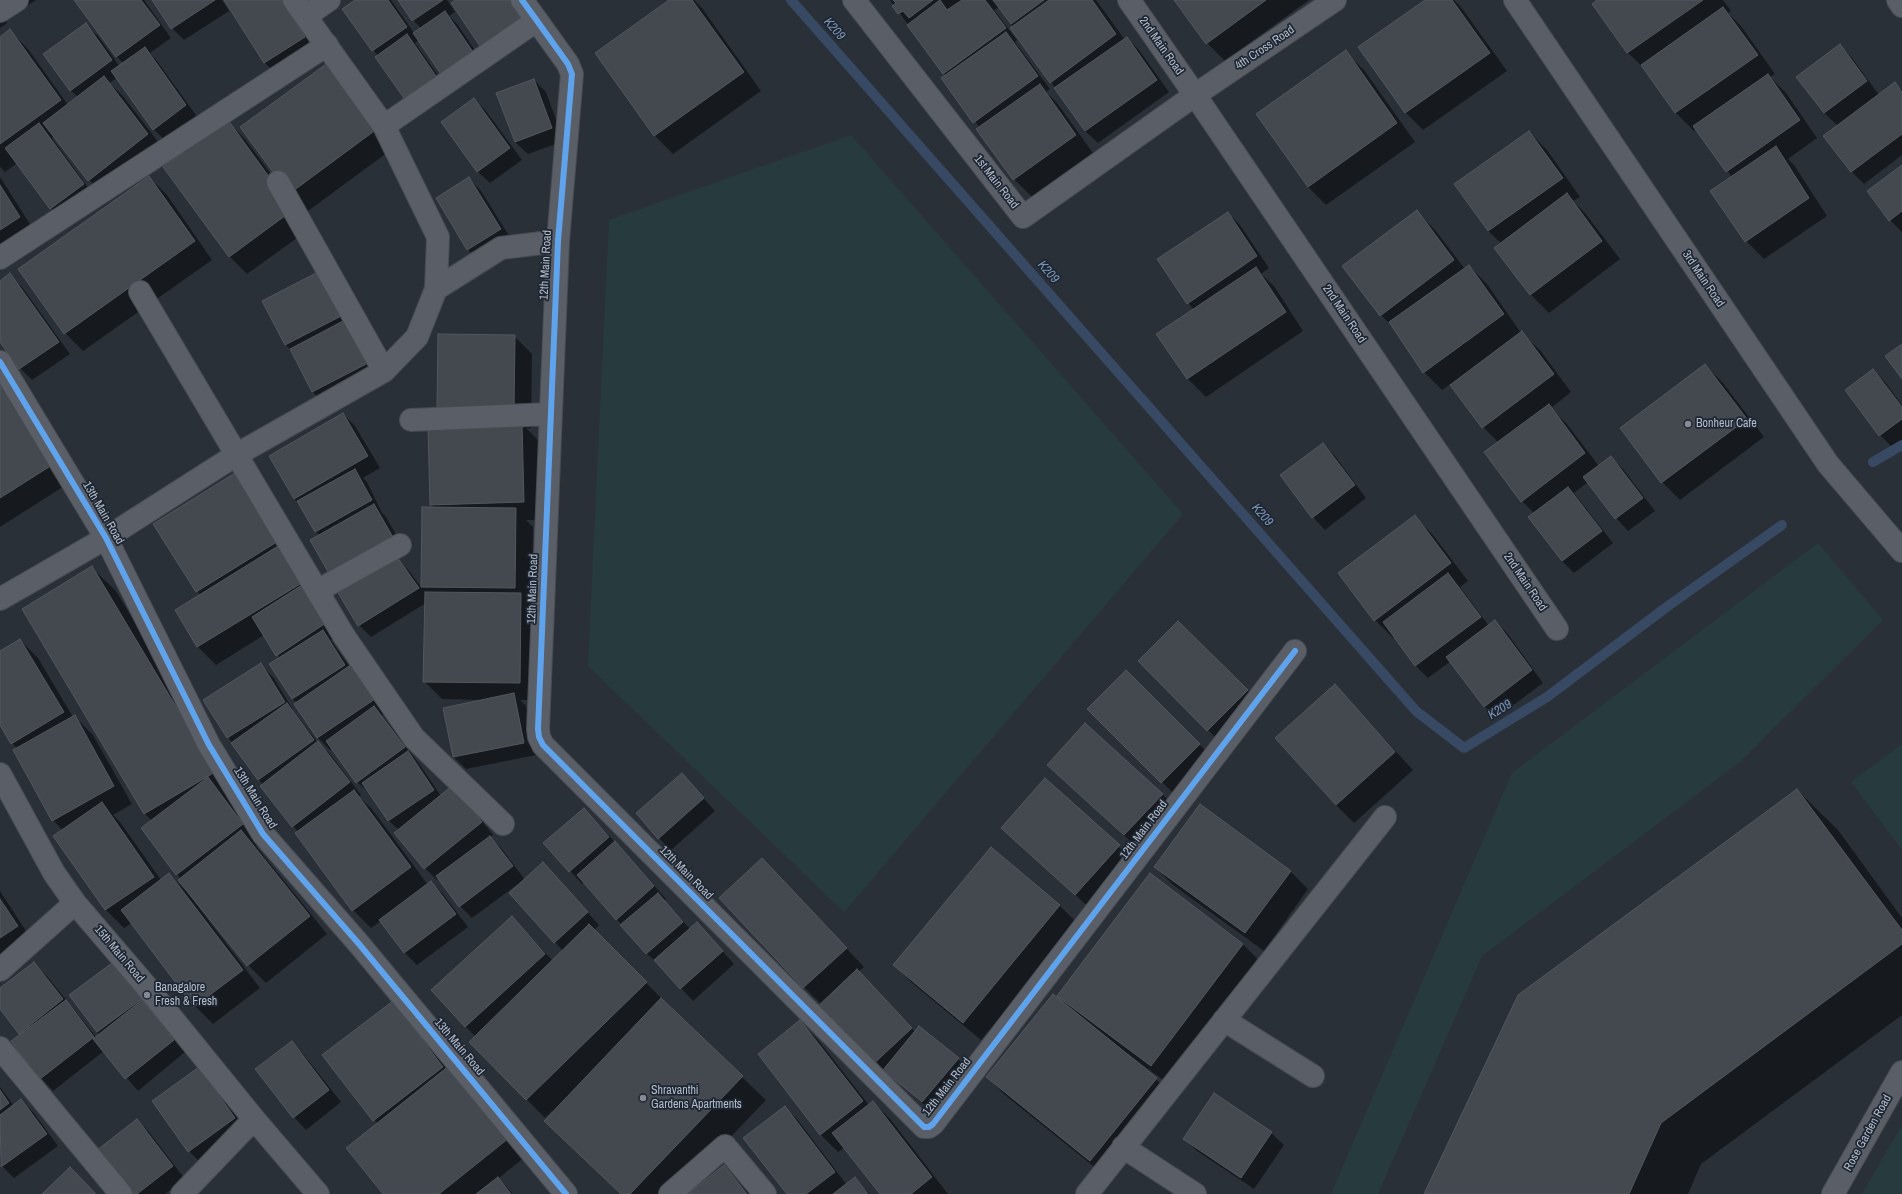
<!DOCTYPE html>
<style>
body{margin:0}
canvas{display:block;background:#2a3038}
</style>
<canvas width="1902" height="1194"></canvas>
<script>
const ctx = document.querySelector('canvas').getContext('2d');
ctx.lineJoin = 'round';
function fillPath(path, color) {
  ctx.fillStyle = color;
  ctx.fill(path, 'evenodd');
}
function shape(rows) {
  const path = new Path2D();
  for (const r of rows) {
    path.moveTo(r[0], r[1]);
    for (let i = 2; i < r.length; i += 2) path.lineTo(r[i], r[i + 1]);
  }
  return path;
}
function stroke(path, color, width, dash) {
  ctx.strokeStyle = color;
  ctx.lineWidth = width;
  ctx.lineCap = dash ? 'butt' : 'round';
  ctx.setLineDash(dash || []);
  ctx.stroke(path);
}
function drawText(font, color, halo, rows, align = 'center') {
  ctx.font = font + ' "Archivo Narrow",sans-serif';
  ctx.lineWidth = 3.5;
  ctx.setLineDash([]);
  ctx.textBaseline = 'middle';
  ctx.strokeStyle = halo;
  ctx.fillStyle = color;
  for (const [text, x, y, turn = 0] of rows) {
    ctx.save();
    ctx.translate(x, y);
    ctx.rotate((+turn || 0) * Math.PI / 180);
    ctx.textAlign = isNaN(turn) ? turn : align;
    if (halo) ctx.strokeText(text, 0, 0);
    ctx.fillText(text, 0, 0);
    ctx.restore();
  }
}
const green = shape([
 [851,135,1183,514,844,912,588,666,609,220],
 [1818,543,1883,620,1741,761,1482,956,1378,1194,1331,1194,1512,773],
 [1902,744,1902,850,1851,782],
 [1902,1125,1902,1194,1862,1194]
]);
const shadow = shape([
 [0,0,36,0,11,17],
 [75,0,144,0,171,38,150,53,157,61,198,118,166,141,153,129,117,78,109,83,122,95,166,152,107,198,89,180,54,136,52,138,95,197,63,221,51,208,17,163,5,172,0,167,0,38,10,31,28,49,68,105,78,97,70,90,85,24,98,36,120,67,124,64,117,57],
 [153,0,222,0,229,11,184,40,172,28],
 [225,0,286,0,322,56,283,81,265,63],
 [357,0,391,0,414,33,421,28,413,20,399,0,447,0,455,12,449,16,457,24,485,65,419,40,415,43,450,92,378,56,344,9],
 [671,0,694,0,702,8,761,91,673,154,655,136,596,53],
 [890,0,1096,0,1125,40,1127,38,1139,50,1169,92,1098,143,1085,131,999,7,994,10,1017,40,1015,42,1050,89,1046,92,1057,103,1093,153,1032,197,1014,179,980,128,943,78,946,76],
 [1175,0,1309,0,1225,61,1207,43],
 [1427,0,1454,0,1461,7,1507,71,1423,130,1405,112],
 [1599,0,1723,0,1731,11,1728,13,1741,26,1775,74,1770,77,1786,93,1817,138,1788,159,1794,165,1827,216,1764,259,1746,241,1732,177,1696,129,1694,131,1676,113,1647,71,1628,53,1593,4],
 [0,14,7,23,0,28],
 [1840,45,1852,58,1879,95,1895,83,1902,90,1902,155,1864,184,1852,172,1825,136,1838,126,1824,113,1798,77],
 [1345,52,1364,70,1415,142,1326,205,1308,187],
 [332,61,399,144,308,211,290,193],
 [534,80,546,92,564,141,528,154,515,142,497,93],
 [474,99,486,111,522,160,490,183,477,171],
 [227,121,245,139,311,228,247,274,229,256],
 [1529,132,1547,150,1580,197,1573,201,1585,213,1620,259,1549,313,1531,295,1496,248,1502,244,1488,231,1455,184],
 [1902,166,1902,232,1890,220],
 [0,177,37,235,0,259],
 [149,177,167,195,212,260,83,351,65,333,19,269],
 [469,178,481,191,513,242,480,262,468,250,437,199],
 [1417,212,1435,230,1465,269,1469,266,1487,284,1521,333,1540,350,1571,392,1551,408,1566,423,1599,466,1611,457,1623,469,1655,511,1628,531,1616,518,1588,482,1574,493,1613,543,1574,573,1562,561,1534,513,1522,501,1498,442,1483,427,1450,384,1442,390,1424,372,1396,330,1381,315],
 [1228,213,1240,225,1269,268,1261,274,1274,286,1303,331,1206,397,1188,379,1158,334,1194,310,1188,303],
 [320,272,379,376,325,404,313,392,292,351,286,345,263,302],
 [10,275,22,287,70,354,32,380,20,368,0,340,0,282],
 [514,336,532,354,531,428,526,428,540,442,541,520,526,520,533,527,532,606,537,700,520,700,526,706,536,755,466,769,454,757,481,700,442,699,424,681,426,603,371,637,359,625,320,536,315,531,301,505,294,499,270,457,343,414,355,426,380,468,363,478,367,482,382,513,386,517,406,552,396,558,409,571,422,588,423,508,435,508,431,505],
 [1705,365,1723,383,1764,437,1680,500,1662,482],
 [1873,370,1885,382,1902,405,1902,440,1892,447,1880,435],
 [0,384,69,483,0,527],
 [1323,444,1335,456,1366,498,1325,530,1313,517],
 [237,472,338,636,331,640,350,667,386,712,382,715,420,765,441,796,465,799,493,835,490,837,502,849,525,880,543,863,599,925,594,930,664,1001,663,1002,766,1100,676,1194,621,1194,553,1112,552,1111,545,1118,470,1042,476,1037,465,1026,512,918,553,961,563,951,555,942,518,884,472,918,460,906,439,878,437,880,425,868,399,830,389,821,370,793,357,782,332,748,330,750,318,738,295,704,297,703,292,698,280,658,264,635,216,665,198,647,176,610,200,595,155,525],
 [1415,517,1433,535,1468,581,1460,587,1489,626,1495,621,1507,633,1543,683,1496,718,1484,706,1451,661,1428,678,1416,666,1395,636,1393,638,1375,620],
 [92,568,116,591,238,795,229,801,260,842,256,846,327,934,266,983,248,965,177,874,152,821,145,814,23,610],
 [1178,622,1266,708,1226,748,1139,661],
 [20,640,38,658,73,717,75,717,93,735,132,804,113,815,120,822,161,880,169,874,187,892,260,988,213,1024,195,1006,132,923,124,928,106,910,55,836,63,831,53,820,17,748,12,743,0,723,0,652],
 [261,665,273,677,295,713,318,743,330,754,361,795,359,797,372,809,428,885,431,882,443,894,468,927,417,965,405,953,381,921,371,928,353,910,298,832,262,786,263,785,228,737],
 [1126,671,1217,762,1180,800,1089,709],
 [1335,686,1413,770,1354,823,1336,805],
 [1049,765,1162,794,1180,812,1143,853],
 [682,774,715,811,671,850,659,838],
 [1046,779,1137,864,1094,912,1002,828],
 [1797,790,1838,830,1902,918,1902,1015,1701,1164,1688,1194,1425,1194],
 [584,809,627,855,666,899,664,901,690,929,709,936,734,964,693,1001,660,965,647,954,584,882,582,884,545,843],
 [991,849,1060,906,1078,924,981,1040,912,983,894,965],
 [762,859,864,967,858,972,915,1032,958,1059,970,1071,935,1114,888,1074,881,1080,821,1004,804,987],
 [1155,867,1290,871,1308,889,1264,951,1173,885],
 [0,891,35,945,0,968],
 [1243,944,1266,968,1174,1088,1128,1054,1127,1055,1156,1079,1174,1097,1108,1178,1005,1095,987,1077,1069,1007,1058,996],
 [120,958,159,1007,152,1012,185,1052,138,1091,104,1051,53,1091,41,1078,12,1042,22,1035,0,1008,0,990,34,963,46,975,97,1038,100,1035,97,1032],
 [393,1002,526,1156,499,1178,513,1194,384,1194,378,1124,324,1055],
 [800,1022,818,1040,869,1105,873,1102,891,1120,948,1194,881,1194,845,1147,838,1152,820,1134],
 [292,1043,304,1055,341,1102,306,1130,294,1117,256,1069],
 [199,1068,211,1081,247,1131,201,1163,189,1151],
 [0,1087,14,1106,21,1100,33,1112,58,1146,14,1178,0,1164],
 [785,1107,797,1119,847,1185,855,1179,870,1194,789,1194],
 [137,1120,149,1132,185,1179,165,1194,124,1194],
 [1271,1133,1284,1145,1254,1189,1197,1151,1185,1139],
 [724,1167,749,1194,690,1194]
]);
const stream = shape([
 [791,0,1416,711,1464,748,1547,697,1668,606,1782,525],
 [1873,462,1902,445]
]);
const building = shape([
 [74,0,141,0,160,25,116,57,74,0],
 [152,0,215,0,171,29,152,0],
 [224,0,281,0,305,37,264,63,224,0],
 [355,0,388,0,407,27,372,51,342,9,355,0],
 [398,0,443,0,412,21,398,0],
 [455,0,511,0,524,19,482,49,451,3,455,0],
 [669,0,692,0,744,72,654,136,595,53,669,0],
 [893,0,933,0,909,18,903,11,898,14,892,6,896,3,893,0],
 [940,0,947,10,962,0,985,0,1006,28,943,74,907,25,940,0],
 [993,0,1044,0,1011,24,993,0],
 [1049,0,1092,0,1116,34,1050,83,1010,28,1049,0],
 [1174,0,1266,0,1206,44,1174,0],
 [1425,0,1452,0,1490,53,1405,113,1358,47,1425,0],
 [1597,0,1703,0,1627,53,1592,4,1597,0],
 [1723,7,1758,55,1675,113,1641,65,1723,7],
 [445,11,473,52,441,74,413,33,445,11],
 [86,23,112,60,70,91,43,54,86,23],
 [10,29,61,100,0,144,0,37,10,29],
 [1006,32,1038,76,973,123,941,78,1006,32],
 [407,34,438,79,406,101,375,57,407,34],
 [1127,37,1157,80,1085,131,1054,88,1127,37],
 [1840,44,1867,81,1824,113,1796,77,1840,44],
 [145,47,186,105,153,130,111,71,145,47],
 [1346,50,1397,123,1308,187,1256,114,1346,50],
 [333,59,381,126,289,194,240,127,333,59],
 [1768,74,1800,120,1726,172,1693,126,1768,74],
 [104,76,148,134,88,181,43,123,104,76],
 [534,79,552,128,515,142,496,93,534,79],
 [1895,82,1902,92,1902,134,1851,172,1823,136,1895,82],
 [1040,84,1076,135,1013,180,976,129,1040,84],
 [474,98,510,148,477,172,441,122,474,98],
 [228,120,293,210,229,257,163,167,228,120],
 [39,123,84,184,50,209,5,148,39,123],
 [1529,131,1563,178,1488,231,1454,184,1529,131],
 [1776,146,1809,198,1745,242,1710,191,1776,146],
 [1902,165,1902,211,1889,221,1867,191,1902,165],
 [149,176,195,241,64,334,18,269,149,176],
 [469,177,501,229,467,250,436,198,469,177],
 [0,185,20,217,0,230,0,185],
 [1567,193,1602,241,1530,295,1494,248,1567,193],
 [1417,210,1454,260,1380,316,1342,266,1417,210],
 [1228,212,1257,256,1187,304,1157,259,1228,212],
 [1469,265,1504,314,1423,373,1389,322,1469,265],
 [1256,267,1286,312,1187,379,1156,334,1256,267],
 [320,271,343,315,285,345,262,301,320,271],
 [10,273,59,342,19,369,0,342,0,281,10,273],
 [345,320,368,363,312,392,290,349,345,320],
 [1522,331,1554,374,1482,428,1450,385,1522,331],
 [438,334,515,335,514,410,437,409,438,334],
 [1902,344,1902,379,1885,356,1902,344],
 [1705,364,1747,419,1661,483,1620,428,1705,364],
 [1873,369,1902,407,1902,419,1879,436,1845,390,1873,369],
 [0,383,52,465,0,498,0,383],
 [1549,404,1585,453,1521,502,1484,452,1549,404],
 [343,413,368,456,294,499,269,456,343,413],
 [522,423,524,502,430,505,428,425,522,423],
 [1323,443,1355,485,1312,518,1280,475,1323,443],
 [1611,456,1643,498,1615,519,1583,477,1611,456],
 [355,469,372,500,315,532,297,501,355,469],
 [238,471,280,540,196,592,153,524,238,471],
 [1568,487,1602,531,1562,561,1528,517,1568,487],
 [374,504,394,539,330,575,310,540,374,504],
 [422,507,516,508,515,588,421,587,422,507],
 [1415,515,1451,563,1374,621,1338,573,1415,515],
 [283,543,305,581,197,647,175,610,283,543],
 [397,557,419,588,358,626,337,591,397,557],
 [92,566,215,772,144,814,22,609,92,566],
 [1448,573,1481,617,1415,666,1383,622,1448,573],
 [302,585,326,623,276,656,252,617,302,585],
 [425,592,521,593,520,683,423,682,425,592],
 [1495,620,1532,670,1484,707,1446,657,1495,620],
 [1178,621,1248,690,1207,731,1138,661,1178,621],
 [323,630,345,665,292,699,269,664,323,630],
 [20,639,64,712,11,744,0,725,0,651,20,639],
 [261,663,285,702,227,738,203,700,261,663],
 [352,664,375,699,317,738,294,704,352,664],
 [1126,670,1200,744,1161,783,1087,709,1126,670],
 [1335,684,1395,752,1336,805,1275,738,1335,684],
 [514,693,524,743,453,757,443,708,514,693],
 [287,703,314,740,258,780,231,743,287,703],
 [374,706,405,747,356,783,326,741,374,706],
 [75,715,114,786,52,821,13,750,75,715],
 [1085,723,1163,794,1124,835,1047,765,1085,723],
 [318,741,350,782,292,827,260,786,318,741],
 [408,751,434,790,388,821,362,783,408,751],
 [682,773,704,798,658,839,636,813,682,773],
 [208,777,243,824,176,875,141,828,208,777],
 [1045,778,1120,845,1075,895,1001,828,1045,778],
 [453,785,482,822,424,869,394,833,453,785],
 [1797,789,1902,930,1902,944,1661,1123,1629,1194,1424,1194,1518,995,1797,789],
 [354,790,411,867,352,911,295,833,354,790],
 [102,802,154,877,105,910,53,836,102,802],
 [1200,804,1291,871,1245,933,1154,867,1200,804],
 [584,808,609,837,569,872,543,843,584,808],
 [241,830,310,916,247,966,178,880,241,830],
 [490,836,513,866,459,907,436,876,490,836],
 [615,841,654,886,616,920,577,875,615,841],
 [991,847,1060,905,963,1023,893,965,991,847],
 [762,858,847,948,803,988,719,898,762,858],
 [543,862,588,912,554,943,509,893,543,862],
 [169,873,243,970,194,1007,121,910,169,873],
 [1150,873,1243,944,1151,1066,1057,996,1150,873],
 [431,881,456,914,404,953,379,920,431,881],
 [658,893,683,922,646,954,620,925,658,893],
 [0,899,18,926,0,938,0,899],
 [512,916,545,954,465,1027,431,990,512,916],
 [697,922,723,951,680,989,654,960,697,922],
 [589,924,647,982,526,1100,469,1042,589,924],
 [120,957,147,995,97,1032,69,995,120,957],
 [34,962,63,999,19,1034,0,1009,0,988,34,962],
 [857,969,912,1028,869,1068,814,1010,857,969],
 [1053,994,1157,1078,1090,1161,986,1077,1053,994],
 [661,998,743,1076,630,1194,621,1194,544,1121,661,998],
 [66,1000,94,1037,40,1079,11,1041,66,1000],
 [142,1000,174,1040,125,1079,93,1039,142,1000],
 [393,1001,443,1067,373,1121,322,1055,393,1001],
 [800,1020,863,1101,820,1135,758,1054,800,1020],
 [919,1026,959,1058,922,1102,883,1070,919,1026],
 [292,1041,329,1090,293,1118,255,1069,292,1041],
 [450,1065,509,1138,439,1194,383,1194,346,1148,450,1065],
 [199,1067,235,1118,188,1152,152,1101,199,1067],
 [0,1090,9,1103,0,1110,0,1090],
 [1214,1093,1272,1132,1241,1178,1183,1139,1214,1093],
 [21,1099,47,1134,1,1167,0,1115,21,1099],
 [873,1101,932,1177,911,1194,880,1194,832,1133,873,1101],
 [785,1106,835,1172,806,1194,787,1194,743,1138,785,1106],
 [137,1119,173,1166,137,1194,122,1194,92,1154,137,1119],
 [724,1165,747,1194,688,1194,724,1165],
 [70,1167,96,1194,42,1194,70,1167],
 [498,1177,511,1194,476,1194,498,1177],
 [855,1177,868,1194,833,1194,855,1177]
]);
const minor = shape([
 [522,0,568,64,572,74,558,241,538,729,539,737,543,745,924,1127,929,1127,933,1124,1295,651],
 [854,0,1023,217,1195,95,1335,0],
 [1129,0,1195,95,1557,629],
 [1898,0,1902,6],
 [0,11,17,0],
 [306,16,329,0],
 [384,126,536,21],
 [278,182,384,371],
 [0,258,327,45],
 [436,289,501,248,558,241],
 [140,292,344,636,414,738,503,824],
 [0,362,106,538,209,745,263,834,359,944,566,1194],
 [411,420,551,414],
 [317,591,400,545],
 [0,599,106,538,236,455,384,371,417,337,436,289,438,237,384,126,294,0],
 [0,774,54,873,75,903,146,986,254,1119,318,1194],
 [0,970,75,903],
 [1224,1020,1313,1076],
 [0,1048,121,1194],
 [1123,1147,1195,1194],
 [182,1194,254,1119],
 [670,1194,725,1146,765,1194],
 [1087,1194,1385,817]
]);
const tertiary = shape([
 [1515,0,1828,464,1902,551],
 [1833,1194,1902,1072]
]);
const cycleway = shape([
 [522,0,568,64,572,74,558,241,538,729,539,737,543,745,924,1127,929,1127,933,1124,1295,651],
 [0,362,106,538,209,745,263,834,359,944,566,1194]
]);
const markers = [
 [1688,424,4,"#848b96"],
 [147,995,4,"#848b96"],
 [643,1098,4,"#848b96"]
];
const streetNames = [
 ["2nd Main Road",1161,46,55],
 ["4th Cross Road",1265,48,-34],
 ["1st Main Road",996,182,52],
 ["12th Main Road",546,265,-87],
 ["3rd Main Road",1703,279,56],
 ["2nd Main Road",1344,314,56],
 ["13th Main Road",103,513,60],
 ["2nd Main Road",1525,582,56],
 ["12th Main Road",533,589,-88],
 ["13th Main Road",255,798,58],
 ["12th Main Road",1144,830,-53],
 ["12th Main Road",686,873,45],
 ["15th Main Road",119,954,50],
 ["13th Main Road",459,1047,50],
 ["12th Main Road",947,1087,-52],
 ["Rose Garden Road",1868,1133,-61]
];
const poiNames = [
 ["Bonheur Cafe",1696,424],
 ["Banagalore",155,988],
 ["Fresh & Fresh",155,1002],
 ["Shravanthi",651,1091],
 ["Gardens Apartments",651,1105]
];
const waterNames = [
 ["K209",834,29,49],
 ["K209",1048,272,49],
 ["K209",1262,515,49],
 ["K209",1500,710,-32]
];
fillPath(green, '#273a3e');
fillPath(shadow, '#0007');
stroke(stream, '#384963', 10);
fillPath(building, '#444950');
stroke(building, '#52575f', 1);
stroke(minor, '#484c53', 24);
stroke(tertiary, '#484c53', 24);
stroke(minor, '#5a5e66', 22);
stroke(tertiary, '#5a5e66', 22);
stroke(cycleway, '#60a3ed', 6);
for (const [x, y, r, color] of markers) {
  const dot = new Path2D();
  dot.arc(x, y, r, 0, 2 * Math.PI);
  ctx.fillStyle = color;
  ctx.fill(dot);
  stroke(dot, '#1d2633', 1.5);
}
drawText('12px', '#b4bcc9', '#1d2633', streetNames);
drawText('12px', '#b4bcc9', '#1d2633', poiNames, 'left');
drawText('italic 13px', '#7c92b1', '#1d2633', waterNames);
</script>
